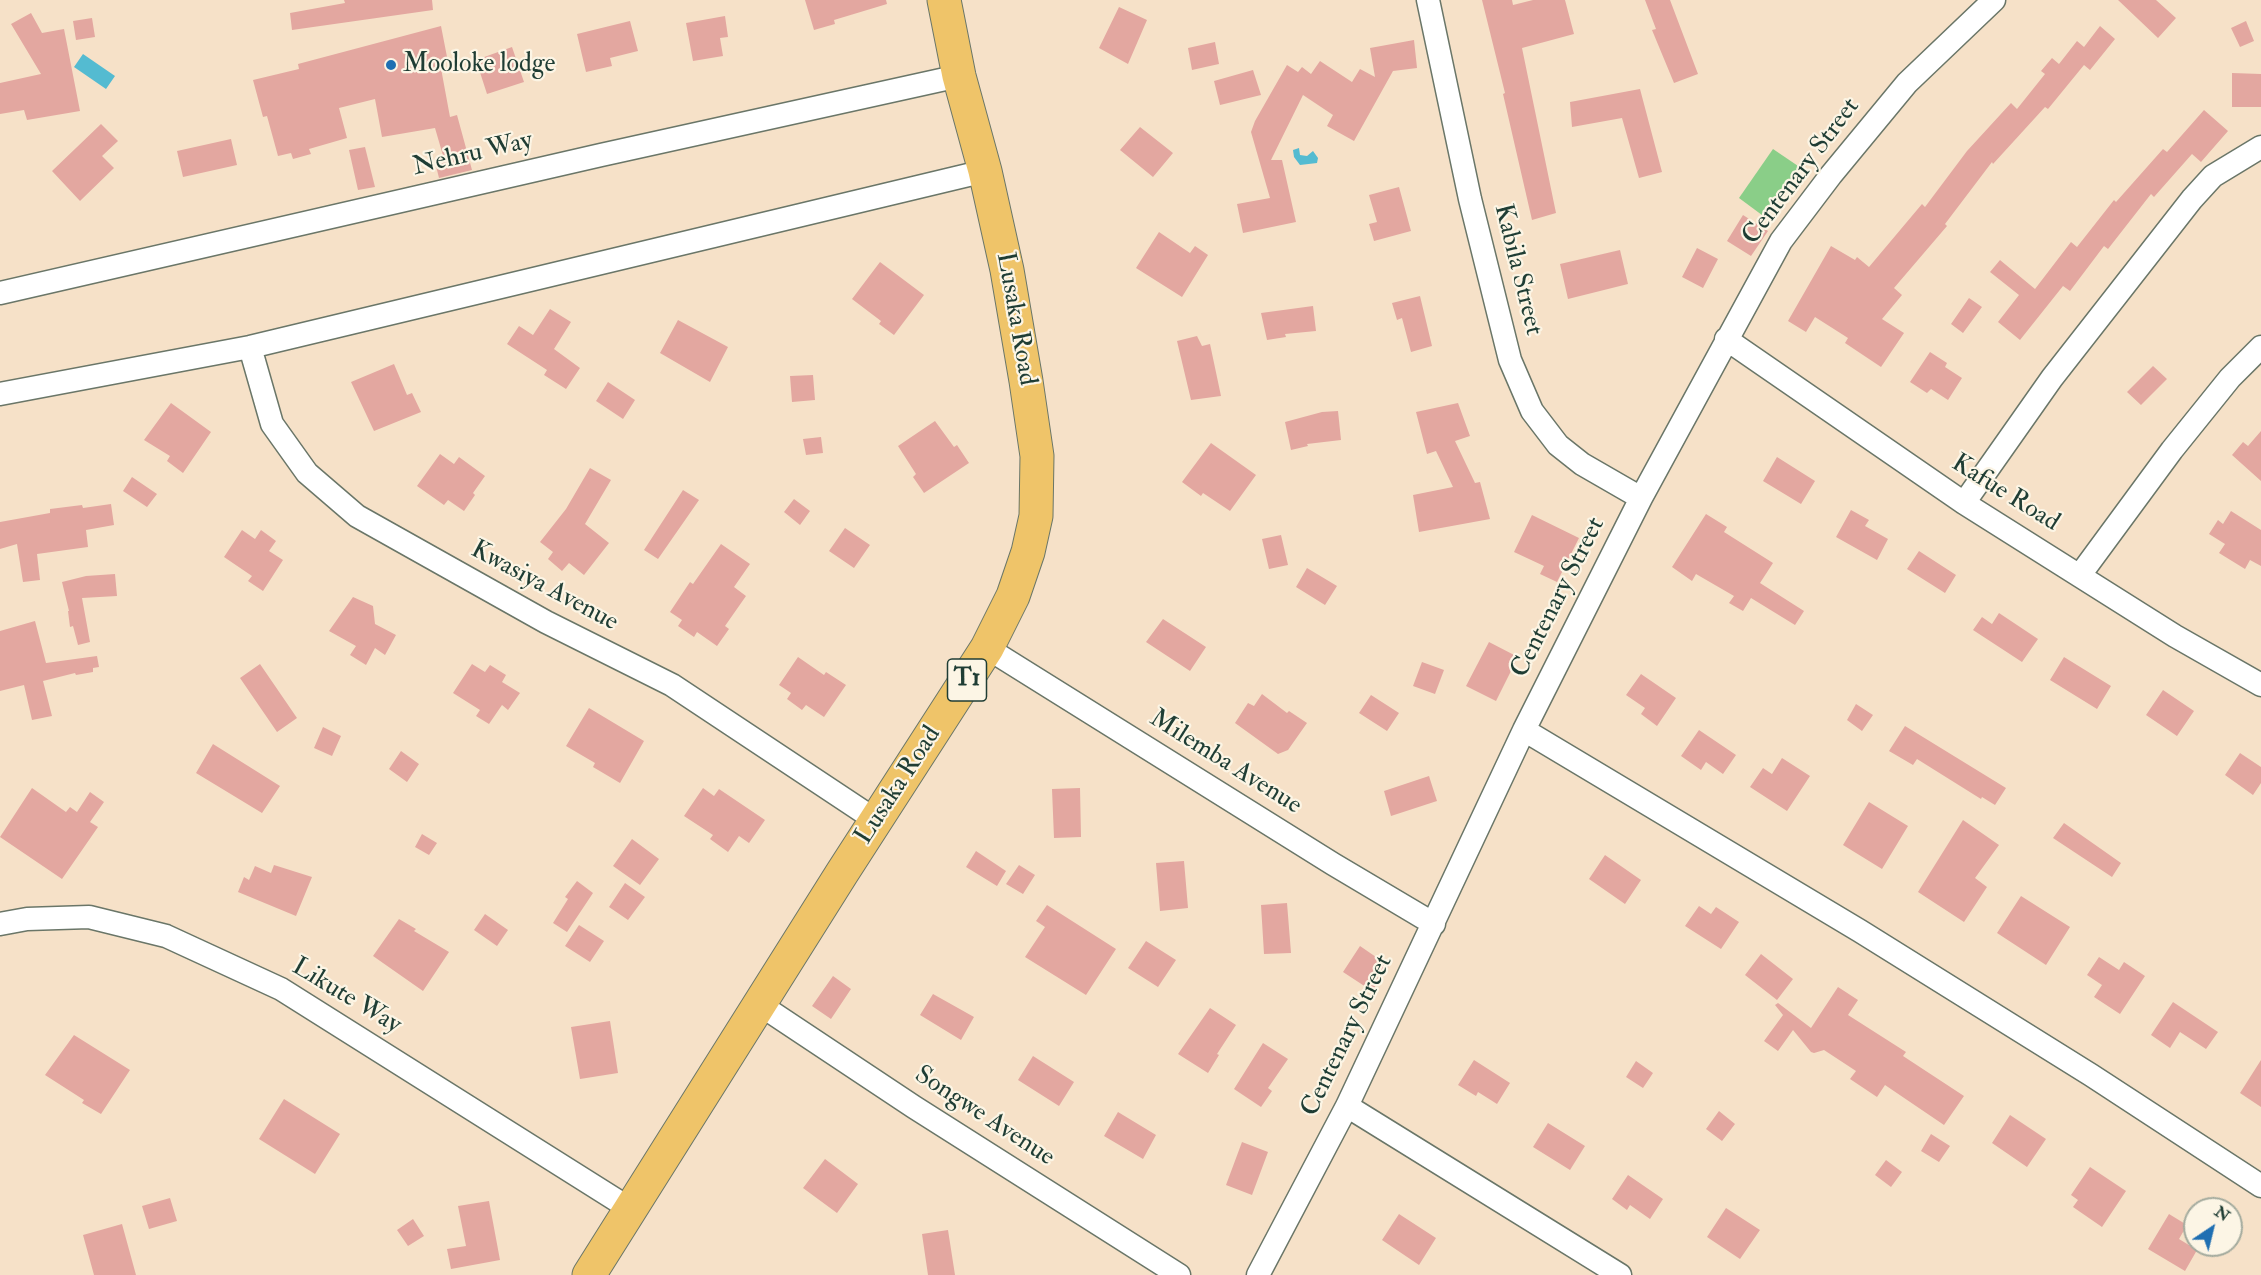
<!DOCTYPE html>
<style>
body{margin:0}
#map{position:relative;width:2261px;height:1275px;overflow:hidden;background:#f6e1c8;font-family:"IM FELL Double Pica",serif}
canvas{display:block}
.north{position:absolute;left:2183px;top:1197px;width:60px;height:60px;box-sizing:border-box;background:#fcf5e5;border:2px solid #a4ab9e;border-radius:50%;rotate:35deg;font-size:16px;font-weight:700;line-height:24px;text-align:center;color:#1f3d34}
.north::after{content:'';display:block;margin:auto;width:21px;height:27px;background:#1f6fb2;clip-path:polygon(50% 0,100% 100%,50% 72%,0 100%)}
</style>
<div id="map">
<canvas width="2261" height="1275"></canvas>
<div class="north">N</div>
</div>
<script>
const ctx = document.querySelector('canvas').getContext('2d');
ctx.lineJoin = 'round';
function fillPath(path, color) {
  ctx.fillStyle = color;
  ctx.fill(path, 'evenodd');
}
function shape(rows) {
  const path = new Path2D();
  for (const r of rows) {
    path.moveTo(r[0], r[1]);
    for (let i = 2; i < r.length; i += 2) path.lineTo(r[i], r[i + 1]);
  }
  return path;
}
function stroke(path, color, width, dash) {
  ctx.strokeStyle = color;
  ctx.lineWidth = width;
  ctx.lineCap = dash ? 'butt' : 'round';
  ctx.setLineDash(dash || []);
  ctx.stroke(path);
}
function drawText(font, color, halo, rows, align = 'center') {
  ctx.font = font + ' "IM FELL Double Pica",serif';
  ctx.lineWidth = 4.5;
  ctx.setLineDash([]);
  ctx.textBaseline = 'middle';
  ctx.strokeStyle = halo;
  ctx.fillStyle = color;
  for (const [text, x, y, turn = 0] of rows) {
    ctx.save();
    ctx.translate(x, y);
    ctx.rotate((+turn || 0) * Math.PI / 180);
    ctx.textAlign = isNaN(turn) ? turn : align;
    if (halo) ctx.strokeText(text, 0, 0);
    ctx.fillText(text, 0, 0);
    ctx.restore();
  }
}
const green = shape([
 [1773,149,1801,168,1766,218,1739,198]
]);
const water = shape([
 [83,54,115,76,106,89,74,67],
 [1299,148,1300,155,1307,156,1313,151,1318,158,1317,163,1300,165,1294,157,1293,150]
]);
const building = shape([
 [344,0,432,0,433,10,292,30,290,13,345,3],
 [805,0,886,0,887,4,834,20,835,24,814,30],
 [1482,0,1512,0,1513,5,1533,0,1565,0,1574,34,1522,48,1556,213,1532,220,1503,94,1505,93],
 [1645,0,1670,0,1698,74,1674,83,1652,30,1656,29],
 [2118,0,2156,0,2176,18,2158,38],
 [1119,7,1147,20,1128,64,1099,48],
 [31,13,42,33,64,29,80,111,27,120,24,110,0,114,0,83,41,74,11,24],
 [725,16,728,37,720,38,723,56,693,61,686,23],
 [92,18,95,37,76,40,73,21],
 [630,21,638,51,610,58,612,66,586,72,577,34],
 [2246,21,2254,41,2240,47,2231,28],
 [441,26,448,62,440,63,450,117,457,115,472,170,439,178,435,162,444,159,435,128,382,137,375,99,339,108,347,138,309,149,311,154,293,159,291,153,278,156,267,116,263,117,253,80,299,69,298,64],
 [2100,26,2115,39,2090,70,2084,65,2048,109,2045,107,1993,164,1992,162,1945,224,1947,226,1894,288,1902,295,1882,319,1904,333,1881,367,1845,343,1848,338,1815,317,1806,332,1788,321,1831,246,1855,260,1857,257,1869,267,1922,204,1925,207,1967,151,2011,103,2017,109,2045,74,2041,71,2052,58,2059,64,2077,41,2084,47],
 [1414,40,1417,68,1393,71,1354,141,1327,126,1333,115,1303,95,1271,160,1282,160,1296,222,1243,233,1237,204,1270,198,1251,132,1255,121,1287,65,1298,72,1302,67,1311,74,1320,61,1352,82,1360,69,1375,77,1370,48],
 [1215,42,1219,64,1192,70,1188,48],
 [512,47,524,82,487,94,476,60],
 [1253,70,1261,95,1220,105,1214,81],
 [2232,73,2261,74,2261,107,2232,107],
 [1640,89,1662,172,1639,178,1622,118,1572,127,1570,102],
 [2204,110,2228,131,2201,162,2192,154,2154,197,2151,194,2108,249,2104,246,2070,291,2063,286,2020,340,1998,322,2019,295,1990,272,2000,260,2035,289,2071,242,2077,247,2114,200,2116,202,2163,149,2167,152],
 [101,124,118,141,102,156,114,168,80,201,52,171],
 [1140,127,1173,153,1153,177,1120,150],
 [231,139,237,165,183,177,177,151],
 [365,147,375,187,358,190,349,150],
 [1399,187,1411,231,1374,241,1369,224,1377,222,1369,195],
 [1743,215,1768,231,1751,256,1727,241],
 [1159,232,1190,253,1195,246,1208,255,1182,297,1136,268],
 [1697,248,1718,259,1703,288,1682,277],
 [1620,250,1628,284,1568,299,1560,264],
 [880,262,924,295,894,335,879,324,881,321,852,299],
 [1420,296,1432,346,1411,352,1402,318,1397,320,1392,303],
 [1969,298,1982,307,1963,333,1951,324],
 [1313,306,1316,331,1285,334,1286,337,1267,340,1261,313],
 [550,309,571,322,554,349,580,368,566,389,544,375,547,370,507,344,519,326,533,335],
 [678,320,728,347,710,382,660,353],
 [1197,336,1202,346,1210,344,1221,396,1191,400,1177,341],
 [1930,352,1947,363,1945,367,1962,378,1948,400,1931,389,1927,393,1910,382],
 [394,364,407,395,412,393,421,412,374,431,351,382],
 [2153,366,2167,379,2141,405,2127,392],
 [813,375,815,400,792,402,790,376],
 [608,382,635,400,623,419,596,401],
 [171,403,211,432,183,473,167,461,170,456,144,440],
 [1458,403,1470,436,1455,441,1475,483,1480,482,1490,519,1419,532,1413,495,1453,487,1436,451,1427,454,1416,412],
 [1338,411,1341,440,1307,444,1308,446,1291,450,1285,422,1322,412],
 [935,421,954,447,957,445,969,463,924,493,913,477,916,474,898,446],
 [2261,431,2261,481,2232,455,2243,442,2248,446],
 [821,437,823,453,806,455,803,439],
 [1211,443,1256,475,1230,511,1203,493,1201,496,1182,482],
 [440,454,454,464,459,457,485,476,473,493,475,495,464,511,448,500,444,505,417,486],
 [1777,457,1815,481,1801,504,1763,481],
 [590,468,611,480,585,524,609,543,584,575,569,563,562,571,548,559,553,552,540,542,566,509],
 [132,477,157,494,147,507,123,491],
 [683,490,699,500,658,559,644,550],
 [794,499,810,511,800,525,784,512],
 [111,504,114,525,86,530,88,547,37,554,40,580,23,582,17,544,0,549,0,522,50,513,50,509,82,505,83,508],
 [1851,510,1869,520,1865,526,1888,539,1877,560,1836,537],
 [2231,511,2261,530,2261,566,2250,560,2245,569,2219,553,2225,544,2209,534,2218,520,2223,524],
 [1706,514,1727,527,1724,532,1773,563,1760,583,1804,611,1795,625,1751,598,1743,611,1729,603,1734,596,1696,574,1692,581,1672,567],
 [1532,515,1579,538,1557,582,1540,574,1544,566,1514,552],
 [845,528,870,545,854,568,829,551],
 [242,530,255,539,261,530,276,541,269,551,283,560,263,591,248,581,252,576,224,557],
 [1281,535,1288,565,1269,569,1262,539],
 [721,544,750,564,734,587,746,596,725,626,729,629,717,646,697,632,694,637,678,626,682,620,670,612,690,582,693,584],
 [1919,551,1956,575,1945,593,1907,569],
 [1307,568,1337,586,1325,605,1296,587],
 [115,574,117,596,82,598,90,642,78,645,73,626,70,627,68,611,69,611,62,582,86,576],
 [353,597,373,606,375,624,396,635,385,655,375,648,366,665,350,655,356,646,329,631],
 [1999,613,2038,639,2022,662,1973,630,1982,617,1992,624],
 [1163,619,1206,647,1190,671,1146,642],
 [35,621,46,663,97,656,99,667,93,668,93,672,76,675,75,673,43,681,52,716,32,720,24,685,0,691,0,631],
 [1489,642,1518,657,1496,701,1466,686],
 [798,657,824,675,826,672,846,685,824,717,806,705,802,710,787,699,791,693,779,685],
 [2064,657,2111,686,2097,709,2050,680],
 [1422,662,1444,670,1435,694,1413,686],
 [260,664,297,718,277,732,240,678],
 [472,664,485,672,490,665,506,675,502,682,520,693,508,710,502,705,489,724,476,716,480,710,453,693],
 [1641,674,1676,698,1657,726,1641,714,1645,708,1626,695],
 [2163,690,2194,711,2177,736,2146,715],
 [1262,694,1287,713,1289,711,1307,723,1288,750,1278,754,1235,723,1248,703,1254,706],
 [1371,695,1399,713,1387,731,1359,713],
 [1856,704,1873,715,1862,731,1847,720],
 [589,708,644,741,620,783,593,767,595,763,566,746],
 [1905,726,2006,788,1995,805,1982,797,1981,799,1917,759,1913,765,1889,751],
 [323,727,341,736,332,756,314,748],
 [1699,730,1736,755,1723,774,1706,762,1701,770,1681,756],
 [213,744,280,786,262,813,196,773],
 [401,751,419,764,407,782,389,769],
 [2240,753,2261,767,2261,783,2253,795,2225,775],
 [1782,758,1810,776,1787,811,1750,787,1763,768,1772,774],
 [1429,776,1437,801,1391,816,1384,791],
 [32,788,66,812,70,807,77,812,90,792,104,802,90,822,98,827,62,879,0,837],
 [703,788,714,796,719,789,765,820,749,843,739,836,728,852,710,839,713,835,684,816],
 [1080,788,1081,837,1054,838,1052,789],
 [1869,802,1908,826,1882,869,1843,845],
 [1963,820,1999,845,1975,878,1987,887,1964,922,1918,892],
 [2064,823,2121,863,2112,877,2053,838],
 [422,834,437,843,429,855,415,847],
 [632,839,659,859,640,885,613,866],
 [976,851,1006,871,997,886,966,867],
 [1605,855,1641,880,1625,904,1589,879],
 [1184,861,1188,908,1160,911,1156,863],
 [274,865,312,877,296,916,238,892,244,877,249,880,255,866,271,873],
 [1019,865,1035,875,1023,894,1006,884],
 [577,881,593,893,567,932,553,923,568,899,565,897],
 [625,883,645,897,628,920,609,907],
 [2021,896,2070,927,2046,965,1997,933],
 [1287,903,1291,953,1264,954,1261,905],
 [1047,905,1116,949,1086,995,1025,957,1045,927,1036,921],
 [1699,906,1711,914,1716,907,1739,922,1721,949,1685,926],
 [485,914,508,930,497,946,474,930],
 [399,919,416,929,414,931,449,952,423,991,373,956],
 [579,925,604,941,590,962,565,946],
 [1146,941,1176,960,1158,987,1128,968],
 [1360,946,1389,966,1372,991,1343,972],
 [1761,954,1793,979,1777,1000,1745,975],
 [2099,957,2119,970,2124,962,2145,976,2120,1014,2094,997,2102,985,2087,975],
 [833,976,851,989,831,1019,812,1006],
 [1838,987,1858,1000,1848,1015,1906,1052,1903,1056,1964,1096,1944,1125,1885,1085,1877,1097,1850,1079,1856,1071,1824,1050,1814,1053,1811,1052,1793,1030,1778,1051,1764,1041,1783,1015,1775,1005,1778,1003,1811,1028],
 [933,994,974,1017,961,1040,920,1015],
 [2173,1002,2218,1032,2206,1049,2180,1032,2170,1048,2151,1035],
 [1210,1008,1236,1025,1217,1054,1219,1055,1208,1073,1178,1054],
 [610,1021,618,1073,580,1079,571,1027],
 [74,1035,130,1070,101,1114,82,1103,84,1100,45,1075],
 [1263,1043,1288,1059,1268,1088,1272,1091,1261,1107,1234,1089],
 [1033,1056,1074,1082,1059,1106,1018,1080],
 [1474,1060,1510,1083,1497,1104,1478,1092,1476,1096,1458,1085],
 [2261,1060,2261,1107,2240,1093],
 [1636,1061,1653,1073,1643,1088,1626,1077],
 [284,1099,340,1134,315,1174,259,1139],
 [1719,1111,1735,1124,1722,1141,1706,1129],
 [1118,1112,1156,1135,1143,1159,1104,1136],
 [2010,1115,2046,1139,2027,1167,1992,1143],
 [1548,1123,1585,1146,1570,1170,1533,1147],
 [1931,1134,1950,1146,1939,1162,1921,1151],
 [1242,1142,1268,1152,1252,1195,1226,1185],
 [825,1159,858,1184,837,1213,803,1188],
 [1886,1160,1902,1172,1891,1187,1875,1175],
 [2090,1167,2126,1191,2102,1227,2073,1207,2078,1200,2071,1195],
 [1628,1175,1663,1199,1650,1219,1630,1205,1627,1210,1612,1199],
 [170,1198,177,1221,149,1229,142,1206],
 [489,1201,500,1260,451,1269,447,1249,466,1246,458,1206],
 [1726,1208,1760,1230,1740,1259,1707,1237],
 [1399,1214,1436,1238,1419,1265,1382,1240],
 [2169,1214,2187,1225,2179,1239,2197,1250,2185,1271,2148,1249],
 [413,1219,424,1236,408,1246,397,1230],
 [122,1224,136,1275,94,1275,83,1235],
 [948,1230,955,1275,928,1275,922,1234]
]);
const street = shape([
 [1428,0,1470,199,1510,360,1532,411,1558,445,1582,464,1641,498],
 [0,293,601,155,959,76],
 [1726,339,1964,503,2175,636,2261,685],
 [250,347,272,424,307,473,357,516,546,622,672,685,877,821],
 [0,394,250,347,985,171],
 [1964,503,2052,378,2192,199,2213,176,2261,147],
 [2080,575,2172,450,2230,378,2261,347],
 [987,648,1333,864,1434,924],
 [1524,730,1860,931,2091,1075,2261,1186],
 [0,924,27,919,89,917,166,936,281,989,632,1210],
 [759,1004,914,1107,1179,1275],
 [1347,1106,1620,1275],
 [1258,1275,1347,1106,1524,730,1641,498,1781,241,1831,175,1907,83,1994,0]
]);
const highway = shape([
 [589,1275,842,873,987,648,1013,596,1028,552,1036,516,1037,456,1026,381,1007,270,985,171,959,76,944,0]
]);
const markers = [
 [391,65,6,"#1f6fb2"]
];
const shields = [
 [967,680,39]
];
const shieldNames = [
 ["T1",967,680]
];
const poiNames = [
 ["Mooloke lodge",403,65]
];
const streetNames = [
 ["Nehru Way",473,155,-13],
 ["Centenary Street",1802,172,-53],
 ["Kabila Street",1517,270,76],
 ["Lusaka Road",1015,319,80],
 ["Kafue Road",2005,494,32],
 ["Kwasiya Avenue",544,587,28],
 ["Centenary Street",1559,598,-63],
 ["Milemba Avenue",1225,763,32],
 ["Lusaka Road",899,786,-57],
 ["Likute Way",346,997,31],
 ["Centenary Street",1348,1036,-64],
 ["Songwe Avenue",984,1117,33]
];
fillPath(green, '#8ace88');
fillPath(water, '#54bbd1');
fillPath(building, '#e3a7a0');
stroke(street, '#6a7668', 25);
stroke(highway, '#6a7668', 35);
stroke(street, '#fff', 22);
stroke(highway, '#efc469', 33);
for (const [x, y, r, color] of markers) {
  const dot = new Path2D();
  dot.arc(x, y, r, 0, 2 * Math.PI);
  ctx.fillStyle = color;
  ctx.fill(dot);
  stroke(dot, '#fcf5e5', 2);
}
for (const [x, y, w] of shields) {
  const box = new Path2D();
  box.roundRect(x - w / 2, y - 21, w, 42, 4.5);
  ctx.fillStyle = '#fcf5e5';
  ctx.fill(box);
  stroke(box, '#1f3d34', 1.5);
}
drawText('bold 24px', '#1f3d34', null, shieldNames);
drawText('26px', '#1f3d34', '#fcf5e5', poiNames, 'left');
drawText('26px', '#1f3d34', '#fcf5e5', streetNames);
</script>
